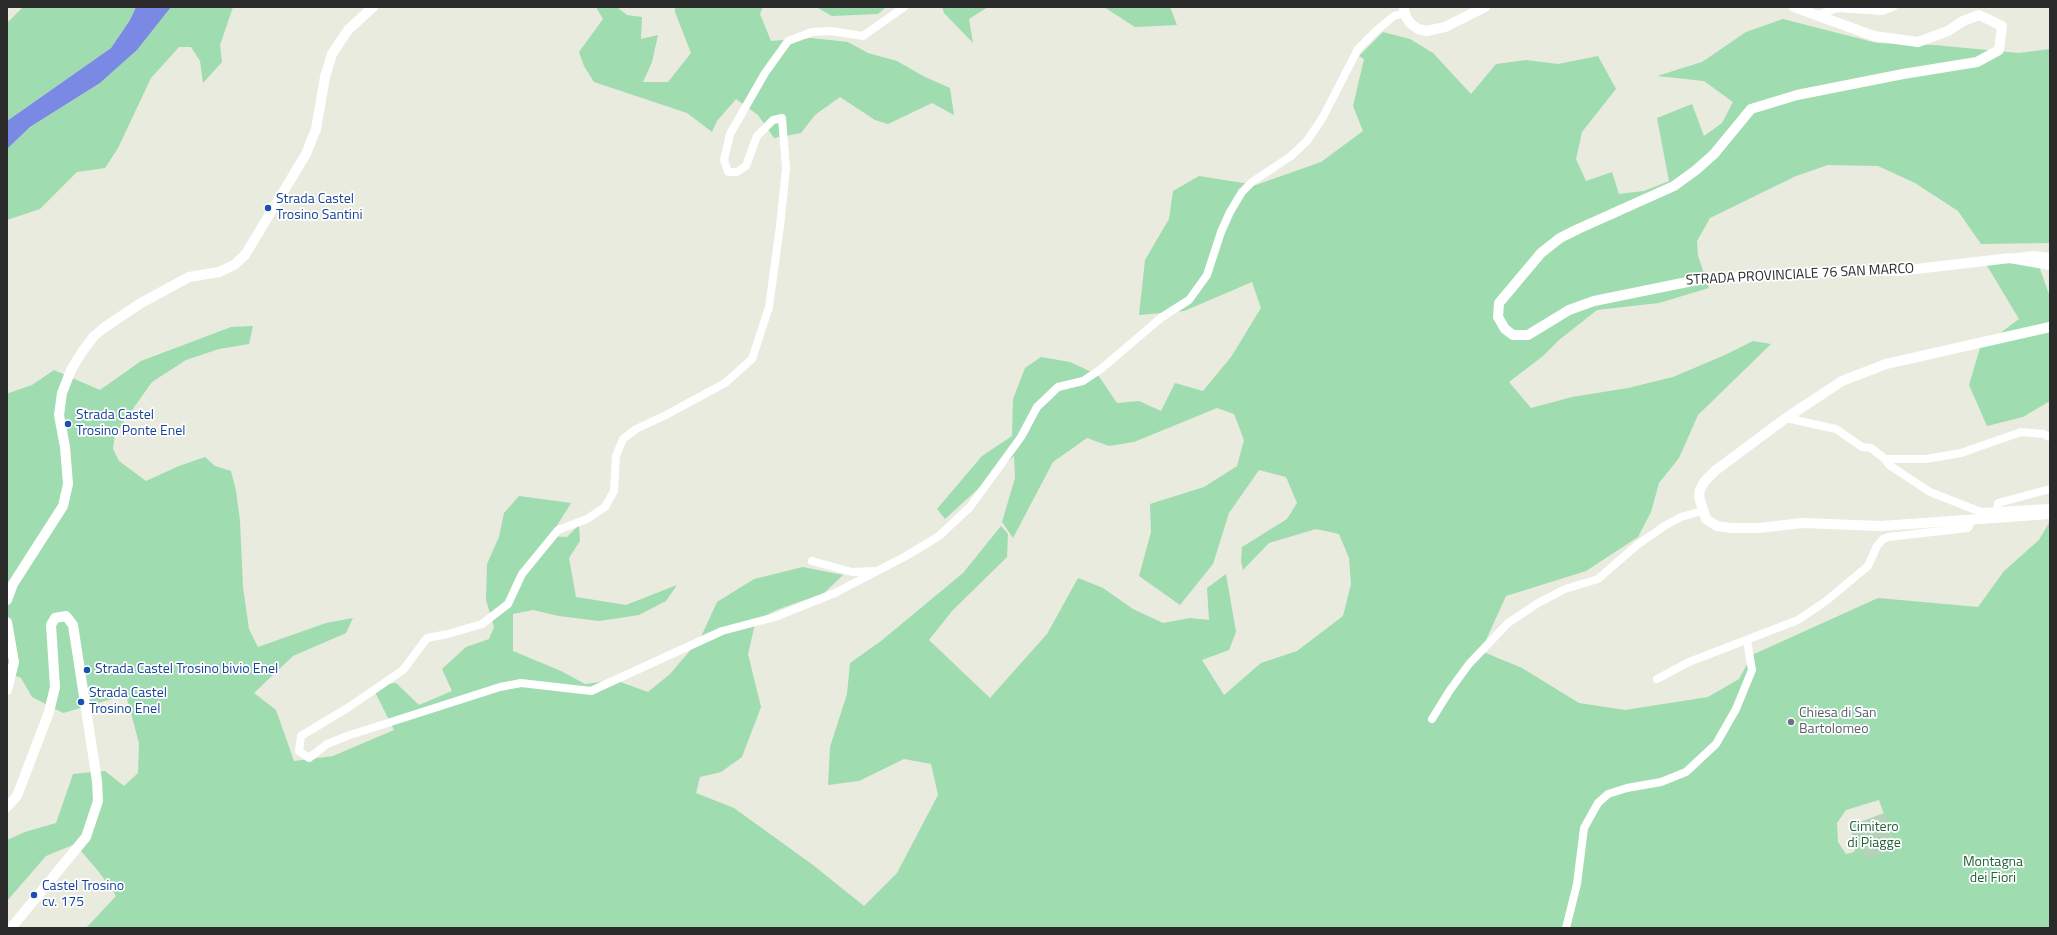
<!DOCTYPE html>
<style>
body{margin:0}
#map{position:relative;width:2057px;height:935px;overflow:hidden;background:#e9ebde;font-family:"Titillium Web",sans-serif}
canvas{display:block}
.frame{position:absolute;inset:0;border:8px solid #2a2a2a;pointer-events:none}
</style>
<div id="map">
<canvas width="2057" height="935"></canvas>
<div class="frame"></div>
</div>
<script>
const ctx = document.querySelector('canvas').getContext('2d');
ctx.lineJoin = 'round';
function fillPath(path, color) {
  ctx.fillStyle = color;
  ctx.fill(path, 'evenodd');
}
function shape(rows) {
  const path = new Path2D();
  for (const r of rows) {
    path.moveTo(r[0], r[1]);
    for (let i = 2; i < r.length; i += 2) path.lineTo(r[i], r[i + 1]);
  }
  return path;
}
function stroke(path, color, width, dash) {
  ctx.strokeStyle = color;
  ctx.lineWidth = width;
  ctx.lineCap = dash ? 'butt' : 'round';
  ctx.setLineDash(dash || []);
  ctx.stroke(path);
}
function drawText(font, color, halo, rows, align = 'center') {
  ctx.font = font + ' "Titillium Web",sans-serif';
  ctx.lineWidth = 3.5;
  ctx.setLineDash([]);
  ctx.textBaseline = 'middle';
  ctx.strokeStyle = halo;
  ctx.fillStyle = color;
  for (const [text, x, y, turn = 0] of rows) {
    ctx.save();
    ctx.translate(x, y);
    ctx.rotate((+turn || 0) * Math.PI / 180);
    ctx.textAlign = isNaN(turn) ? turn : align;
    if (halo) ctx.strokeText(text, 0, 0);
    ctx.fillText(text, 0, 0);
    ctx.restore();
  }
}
const green = shape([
 [23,7,136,7,130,20,111,48,7,121,7,23],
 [171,7,233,7,220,45,222,62,203,83,200,61,191,47,179,47,151,78,118,148,105,168,77,172,40,209,7,220,7,149,30,127,100,83,137,50],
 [596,7,617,7,627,15,642,17,641,39,658,35,652,62,643,82,668,82,691,53,675,12,675,7,763,7,760,14,771,41,811,38,848,42,868,53,897,61,923,76,950,88,954,115,932,103,888,124,875,120,840,97,815,115,801,133,774,138,758,115,736,99,717,121,712,132,687,113,594,82,584,66,579,52,603,19],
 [816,7,886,7,878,14,832,16],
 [942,7,988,7,969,19,973,43,944,13],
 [1104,7,1170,7,1177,25,1135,27],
 [1783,19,1877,43,1934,45,2019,53,2050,49,2050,243,1981,244,1958,211,1915,183,1878,166,1828,165,1796,176,1710,218,1697,241,1698,256,1709,288,1659,303,1597,310,1559,340,1543,356,1509,382,1531,408,1572,397,1628,388,1673,377,1725,355,1753,341,1771,344,1698,415,1679,458,1659,483,1651,512,1638,537,1586,571,1506,596,1481,651,1522,668,1579,703,1625,710,1708,697,1739,679,1752,655,1878,598,1978,607,2004,571,2039,540,2050,521,2050,928,86,928,116,896,99,872,75,844,46,856,7,901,7,840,25,832,56,823,73,774,105,771,124,786,138,773,139,743,126,695,63,713,32,697,21,678,7,672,7,392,9,393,32,385,54,370,100,390,141,361,231,327,253,326,249,344,219,349,186,360,152,382,115,434,113,449,119,461,146,481,179,466,205,457,215,466,231,471,236,491,240,521,243,587,249,629,258,647,326,623,353,618,346,633,293,656,254,693,276,710,294,761,333,756,394,730,372,686,396,683,419,705,452,691,442,669,466,647,489,639,494,627,486,600,487,564,499,537,504,513,519,496,571,503,556,527,549,536,567,537,579,525,580,541,569,558,576,597,626,605,677,585,666,601,639,615,599,621,559,616,533,610,513,614,513,651,561,671,585,684,615,680,648,692,670,674,700,639,717,602,754,579,803,567,843,575,824,593,779,609,756,620,748,654,761,707,742,757,721,772,700,777,696,793,734,808,813,865,864,906,897,873,938,795,931,764,904,759,859,781,828,785,830,747,847,694,850,663,881,641,963,573,1001,526,1008,534,1007,557,952,611,929,640,990,698,1047,634,1078,578,1103,588,1133,609,1163,623,1190,618,1209,620,1207,588,1226,574,1236,632,1229,650,1202,660,1224,695,1261,663,1297,651,1343,616,1351,584,1349,558,1339,534,1316,529,1269,543,1243,570,1241,561,1242,547,1287,519,1297,503,1286,477,1259,470,1229,513,1213,564,1180,605,1139,576,1151,532,1150,504,1204,487,1237,466,1244,440,1234,414,1217,408,1134,442,1109,446,1087,438,1053,462,1013,538,1002,522,1015,478,1014,456,945,519,937,509,982,456,1012,436,1013,399,1025,368,1041,357,1070,362,1098,375,1117,403,1139,401,1161,411,1175,383,1203,391,1231,357,1261,308,1252,282,1184,311,1139,315,1145,260,1169,219,1173,191,1199,176,1256,185,1321,162,1363,131,1353,106,1364,59,1359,56,1383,32,1410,39,1433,53,1471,94,1496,64,1526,60,1558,64,1598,56,1616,89,1582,132,1576,159,1586,181,1612,172,1619,194,1644,191,1669,181,1657,118,1692,104,1704,136,1722,123,1733,102,1704,81,1657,76,1702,62,1746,32],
 [1879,800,1896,848,1860,846,1856,847,1854,852,1846,854,1838,842,1837,823,1846,810],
 [2007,261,2039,266,2050,297,2050,401,2023,417,1987,426,1969,385,1980,348,2019,319,1986,264]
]);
const cemetery = shape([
 [1884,813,1896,848,1865,859,1860,846,1856,847,1849,826]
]);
const water = shape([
 [136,7,171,7,137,50,100,83,30,127,7,149,7,121,111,48,130,20]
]);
const minor = shape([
 [904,7,863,36,831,31,812,32,788,41,765,73,730,134,724,160,728,172,737,172,746,166,757,136,773,120,782,118,786,168,780,226,769,307,752,359,725,383,666,415,636,429,623,439,616,456,614,491,605,507,587,519,558,530,522,574,508,604,482,624,448,634,427,638,403,670,349,707,301,736,299,751,309,758,327,744,347,736,500,687,521,683,591,691,722,631,775,617,835,593,906,556,939,536,970,507,1021,437,1037,407,1058,387,1083,381,1101,369,1162,317,1189,300,1207,275,1221,232,1230,212,1242,192,1252,182,1291,156,1307,141,1323,117,1358,49,1377,30,1394,16,1405,13],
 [1818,15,1837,8,1882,11,1893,7],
 [2017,257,2033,255,2050,257],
 [1786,418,1836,429,1862,447,1871,448,1885,459,1889,465,1930,492,1981,512,2050,508],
 [1885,459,1926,459,1961,453,2021,432,2043,434,2050,437],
 [1997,511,1998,503,2050,489],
 [812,561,852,572,873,571],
 [1657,679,1689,662,1798,620,1826,601,1868,566,1877,546,1883,539,1888,537,1968,528,1971,520],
 [1432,719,1450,690,1469,664,1508,623,1538,603,1565,589,1598,579,1637,545,1666,525,1681,517,1702,511],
 [1566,928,1577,884,1584,828,1598,803,1608,794,1627,788,1661,782,1686,772,1716,744,1736,709,1752,670,1747,641]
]);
const tertiary = shape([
 [1404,7,1405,15,1410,23,1418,29,1427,31,1445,27,1485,7],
 [1794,7,1874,36,1918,42,1948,31,1963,21,1979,15,2002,26,1999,50,1977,62,1903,74,1797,95,1751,109,1714,154,1696,170,1674,186,1578,229,1560,238,1541,253,1499,303,1498,317,1505,329,1513,335,1528,335,1569,310,1594,301,1702,279,1847,271,1899,271,2010,258,2050,265],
 [2050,327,1886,364,1842,381,1786,418,1716,470,1704,482,1700,490,1699,497,1706,519,1717,526,1731,528,1759,528,1802,523,1881,526,2050,514],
 [7,600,13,584,63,506,68,484,65,447,59,415,62,393,71,370,82,352,94,336,105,327,141,303,189,277,219,272,234,265,245,255,306,154,316,129,325,77,332,54,348,30,373,7],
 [7,622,14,662,7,690],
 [7,807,17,796,49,712,55,687,51,625,55,618,66,616,73,625,97,781,98,801,86,837,11,928]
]);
const markers = [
 [268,208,4,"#1a4fb4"],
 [68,424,4,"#1a4fb4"],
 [87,670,4,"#1a4fb4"],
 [81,702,4,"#1a4fb4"],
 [1791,722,4,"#6b7280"],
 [34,895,4,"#1a4fb4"]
];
const transitNames = [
 ["Strada Castel",276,200],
 ["Trosino Santini",276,216],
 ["Strada Castel",76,416],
 ["Trosino Ponte Enel",76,432],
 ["Strada Castel Trosino bivio Enel",95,670],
 ["Strada Castel",89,694],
 ["Trosino Enel",89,710],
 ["Castel Trosino",42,887],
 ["cv. 175",42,903]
];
const streetNames = [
 ["STRADA PROVINCIALE 76 SAN MARCO",1800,275,-3]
];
const worshipNames = [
 ["Chiesa di San",1799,714],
 ["Bartolomeo",1799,730]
];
const parkNames = [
 ["Cimitero",1874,828],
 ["di Piagge",1874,844],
 ["Montagna",1993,863],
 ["dei Fiori",1993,879]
];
fillPath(green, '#9fdcaf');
fillPath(cemetery, '#b6d3b9');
fillPath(water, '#7a89e3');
stroke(minor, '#fff', 8);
stroke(tertiary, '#fff', 10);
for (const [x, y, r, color] of markers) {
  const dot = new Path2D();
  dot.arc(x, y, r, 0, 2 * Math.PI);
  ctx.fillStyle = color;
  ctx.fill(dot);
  stroke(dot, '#fff', 1.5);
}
drawText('14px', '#164399', '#fff', transitNames, 'left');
drawText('14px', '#2a2a2a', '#fff', streetNames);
drawText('14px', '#5b616d', '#fff', worshipNames, 'left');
drawText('14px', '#216139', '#fff', parkNames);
</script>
